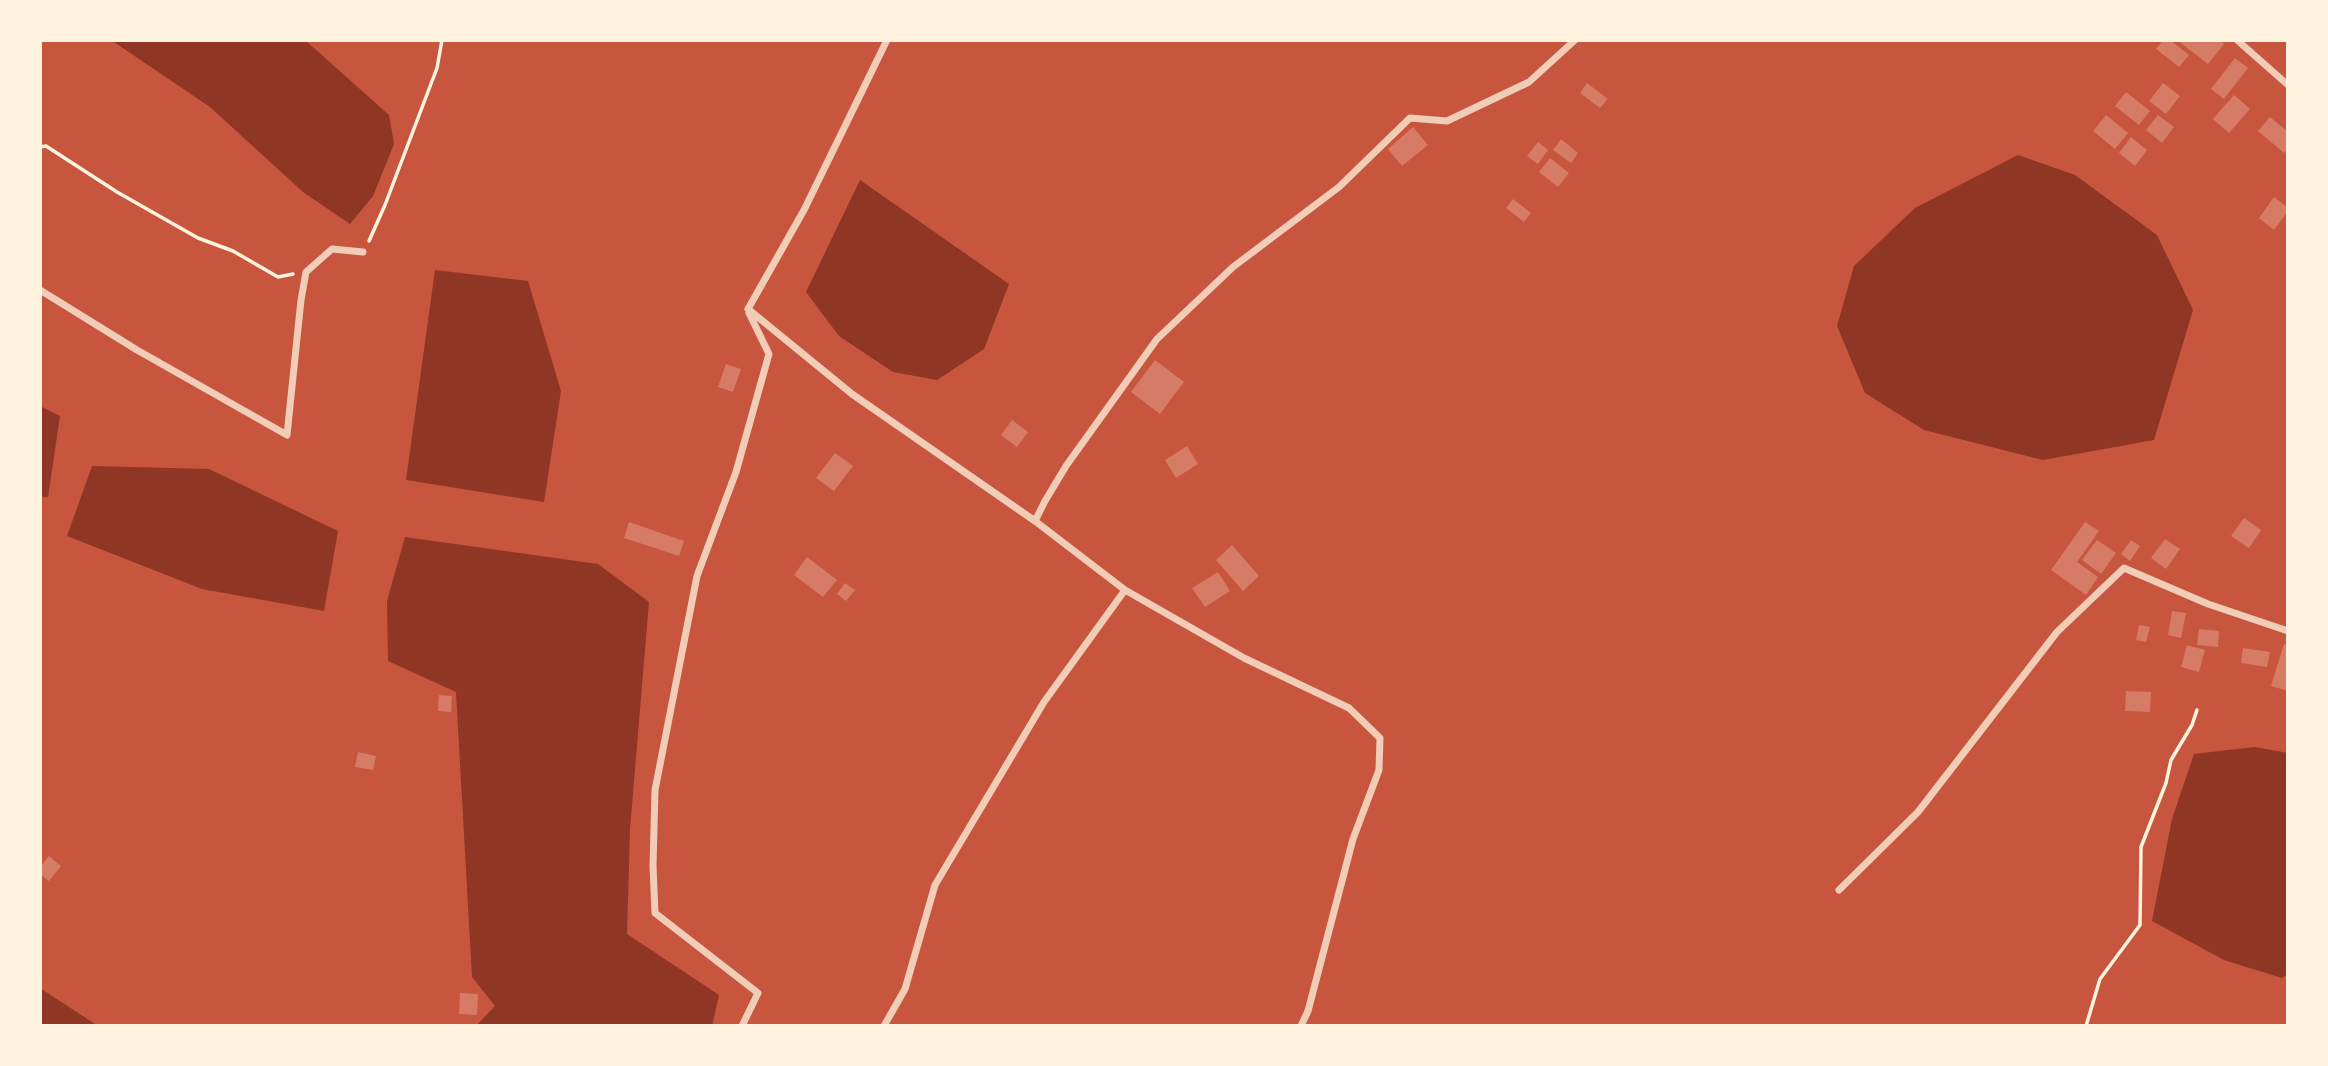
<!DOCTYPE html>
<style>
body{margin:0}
#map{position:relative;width:2328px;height:1066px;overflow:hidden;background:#c8553d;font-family:"Golos Text",sans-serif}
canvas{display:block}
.frame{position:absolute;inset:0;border:42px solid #fff3e0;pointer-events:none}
</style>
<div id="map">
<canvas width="2328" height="1066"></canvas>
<div class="frame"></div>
</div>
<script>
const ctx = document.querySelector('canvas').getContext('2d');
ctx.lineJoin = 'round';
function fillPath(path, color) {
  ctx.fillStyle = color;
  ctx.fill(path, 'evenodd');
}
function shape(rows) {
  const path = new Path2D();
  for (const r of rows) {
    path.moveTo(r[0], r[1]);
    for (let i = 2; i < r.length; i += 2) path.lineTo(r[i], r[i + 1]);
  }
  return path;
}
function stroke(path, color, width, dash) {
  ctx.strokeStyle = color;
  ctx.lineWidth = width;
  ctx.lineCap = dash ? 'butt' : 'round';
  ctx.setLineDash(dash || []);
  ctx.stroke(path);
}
const water = shape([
 [111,40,305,40,389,115,394,144,373,196,350,224,303,192,210,107],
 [2018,155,2075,175,2157,235,2193,310,2154,440,2043,460,1924,430,1865,393,1837,326,1854,266,1915,208],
 [860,180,1009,284,984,349,937,380,893,372,839,336,806,292],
 [435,270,528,281,561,391,544,502,406,480],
 [40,406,60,416,48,497,40,497],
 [92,466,209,469,338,531,324,611,202,589,67,536],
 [405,537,598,564,649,602,630,829,627,934,719,995,712,1026,476,1026,495,1006,472,977,456,692,388,661,387,601],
 [2255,747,2288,753,2288,974,2282,978,2224,960,2152,921,2172,819,2194,754],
 [40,988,98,1026,40,1026]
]);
const building = shape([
 [2163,40,2170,40,2189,55,2179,67,2156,49],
 [2177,40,2219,40,2224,44,2208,64],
 [2235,58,2248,68,2224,99,2211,89],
 [1587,83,1608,99,1600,108,1580,93],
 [2163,83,2180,96,2166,114,2149,101],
 [2126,92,2150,111,2139,125,2115,106],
 [2234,95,2250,109,2229,133,2213,119],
 [2106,115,2128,133,2115,149,2093,131],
 [2158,115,2174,127,2162,143,2146,130],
 [2270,117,2288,132,2288,149,2284,153,2258,131],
 [1413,127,1428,145,1402,166,1388,149],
 [2131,137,2147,150,2135,166,2119,153],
 [1561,139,1578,153,1571,163,1553,150],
 [1538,142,1548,150,1538,164,1527,156],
 [1550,158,1569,173,1558,187,1539,172],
 [2274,197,2288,208,2288,211,2274,230,2259,218],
 [1513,199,1531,213,1524,222,1506,208],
 [1155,360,1184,382,1160,414,1131,392],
 [726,364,741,369,733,392,718,387],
 [1012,420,1028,432,1017,447,1001,435],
 [1187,446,1198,464,1176,478,1165,460],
 [835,453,853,466,834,491,816,478],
 [2244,518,2261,530,2249,548,2231,536],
 [629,522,684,541,679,556,624,538],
 [2085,522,2099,531,2077,562,2098,577,2086,595,2051,570],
 [2165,539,2180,549,2166,569,2151,558],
 [2097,540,2116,553,2101,574,2082,560],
 [2131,540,2140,546,2130,561,2121,554],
 [1232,545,1259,576,1243,591,1216,560],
 [807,557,837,580,823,597,794,575],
 [1218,572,1230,591,1205,607,1192,588],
 [845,583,855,590,846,601,837,594],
 [2172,611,2186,613,2181,638,2168,635],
 [2139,625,2150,627,2146,642,2136,640],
 [2199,629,2219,631,2218,647,2197,645],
 [2284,644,2288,645,2288,691,2271,686],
 [2187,645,2205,650,2199,672,2181,667],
 [2243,648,2270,652,2267,667,2241,663],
 [2126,691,2151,692,2150,712,2125,711],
 [439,695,452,696,451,712,438,711],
 [358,752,376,756,373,770,355,767],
 [49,856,61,866,49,881,40,874,40,867],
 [460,993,478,994,477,1015,459,1014]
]);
const path = shape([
 [40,147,46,146,117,192,198,238,233,251,278,277,293,274],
 [369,241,385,205,437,68,442,40],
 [2086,1026,2100,979,2140,925,2141,847,2166,783,2171,760,2192,725,2197,710]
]);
const minor = shape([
 [2237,40,2288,85],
 [40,290,137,350,287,435,301,300,306,272,332,249,363,252],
 [748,309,852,394,1035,521,1125,590,1244,658,1349,708,1380,738,1379,770,1353,839,1308,1011,1301,1026],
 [748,309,804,210,887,40],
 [1035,521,1045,501,1066,466,1157,339,1233,267,1339,187,1410,118,1447,121,1529,82,1575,40],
 [1839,890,1918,812,2057,632,2124,568,2208,604,2288,631],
 [742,1026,758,993,655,913,653,866,655,790,697,576,736,472,769,354,749,313],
 [884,1026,905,989,935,885,1044,702,1125,590]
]);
fillPath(water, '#8f3625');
fillPath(building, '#d67c66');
stroke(path, '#fff3e0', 3.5);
stroke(minor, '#f1ccb7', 7);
</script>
